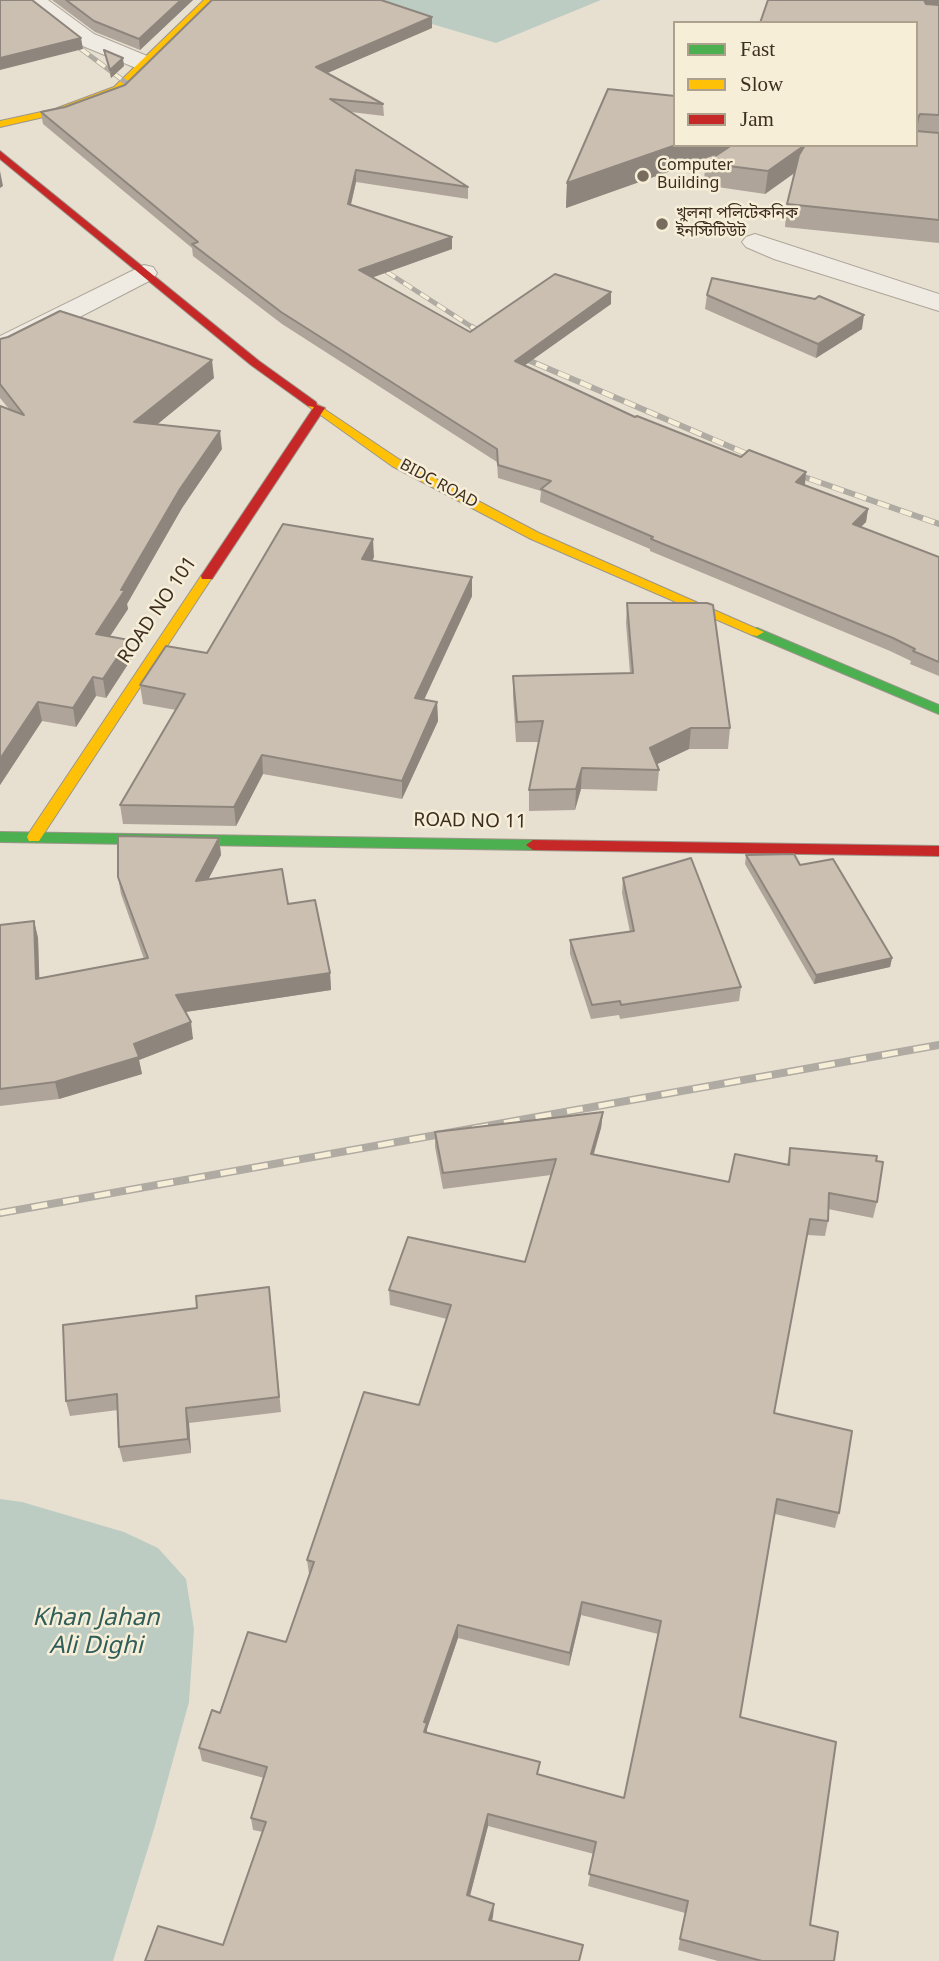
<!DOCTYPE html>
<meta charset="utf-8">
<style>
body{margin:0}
#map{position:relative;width:939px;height:1961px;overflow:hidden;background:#e7e0d1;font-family:Georgia,serif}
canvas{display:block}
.legend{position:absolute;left:673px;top:21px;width:245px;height:126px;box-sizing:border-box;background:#f7eed8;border:2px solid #ada18e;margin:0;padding:9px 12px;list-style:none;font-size:21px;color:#3d2e20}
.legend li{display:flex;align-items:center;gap:14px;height:35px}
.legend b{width:35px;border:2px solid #ada18e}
</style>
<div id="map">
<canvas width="939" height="1961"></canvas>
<ul class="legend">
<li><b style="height:9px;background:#4caf50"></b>Fast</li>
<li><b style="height:9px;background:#ffc107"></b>Slow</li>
<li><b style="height:9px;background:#c62828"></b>Jam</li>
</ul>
</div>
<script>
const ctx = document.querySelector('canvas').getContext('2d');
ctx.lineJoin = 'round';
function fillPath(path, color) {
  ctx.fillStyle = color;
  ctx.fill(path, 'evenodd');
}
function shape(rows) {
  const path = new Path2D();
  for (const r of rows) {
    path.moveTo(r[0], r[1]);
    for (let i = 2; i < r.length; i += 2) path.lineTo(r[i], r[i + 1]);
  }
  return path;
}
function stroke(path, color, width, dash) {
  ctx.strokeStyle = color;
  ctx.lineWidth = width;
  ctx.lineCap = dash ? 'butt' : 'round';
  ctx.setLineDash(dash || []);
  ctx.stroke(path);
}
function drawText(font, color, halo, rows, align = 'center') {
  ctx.font = font + ' Georgia,"Noto Sans Bengali",serif';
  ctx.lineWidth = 5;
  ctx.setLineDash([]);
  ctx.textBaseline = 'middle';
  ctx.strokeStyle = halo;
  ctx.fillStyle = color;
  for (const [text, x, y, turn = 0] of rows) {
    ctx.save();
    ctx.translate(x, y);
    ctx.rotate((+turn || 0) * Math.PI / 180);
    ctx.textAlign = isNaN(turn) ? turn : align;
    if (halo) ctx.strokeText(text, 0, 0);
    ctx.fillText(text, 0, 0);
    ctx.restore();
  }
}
const water = shape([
 [379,0,601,0,496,43,378,8],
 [0,1499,22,1502,124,1532,158,1548,186,1579,194,1629,189,1702,154,1829,113,1961,0,1961]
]);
const street = shape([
 [24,0,48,0,94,34,152,58,155,63,152,68,144,70,136,68,78,44,24,0],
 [755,234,939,294,939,311,774,259,746,247,742,242,746,237,755,234],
 [144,265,153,267,157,273,153,279,10,353,0,355,0,336,144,265]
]);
const fast = shape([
 [757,628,939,705,939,714,752,635,752,629,757,628],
 [0,832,533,840,540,845,533,850,0,842,0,832]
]);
const slow = shape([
 [204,0,213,0,120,91,61,113,0,127,0,121,55,109,114,87,204,0],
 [312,401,400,460,539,533,764,632,757,636,752,635,531,539,392,466,308,406,308,402,312,401],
 [207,572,213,576,39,841,29,841,27,837,29,833,201,576,207,572]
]);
const jam = shape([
 [0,151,259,361,316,402,317,405,325,408,212,579,202,579,201,576,314,407,308,406,251,365,0,159,0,151],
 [533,840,939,846,939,856,533,850,526,845,533,840]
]);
const railFar2 = shape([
 [65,37,144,96],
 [370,261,475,329]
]);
const railFar1 = shape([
 [472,327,490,339],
 [514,354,761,460],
 [787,471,939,524]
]);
const rail = shape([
 [0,1213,939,1045]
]);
const wall = shape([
 [52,0,193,0,140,50,95,32],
 [939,0,939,243,785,227,787,204,795,172,765,194,704,185,705,163,719,154,566,208,567,183,675,145,916,145,916,23],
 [432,28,327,73,383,104,384,116,351,112,468,187,468,199,356,182,351,205,452,249,373,277,470,332,611,292,611,304,525,365,635,417,741,457,806,472,804,485,868,509,866,522,861,527,939,557,939,676,910,664,911,661,890,651,650,551,650,549,540,502,541,491,498,478,497,462,282,324,193,256,192,248,43,124,41,112,65,107,125,85],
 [104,50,124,66,111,78],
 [707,295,862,329,816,358,705,309],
 [0,339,214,378,156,425,222,449,182,508,127,604,128,609,110,636,129,640,132,658,106,698,96,696,76,727,42,721,0,785,0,406,9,409,0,398],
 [374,557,372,561,472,577,472,596,424,700,437,702,438,721,402,799,263,774,236,826,123,824,120,805,176,710,143,704,140,685,207,653],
 [627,603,730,728,728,749,689,749,657,764,659,770,657,791,581,789,575,810,529,811,529,790,539,742,516,742,513,696,513,676,630,673,626,623],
 [219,838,221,855,208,880,288,904,330,973,331,990,185,1012,193,1039,139,1060,142,1074,59,1099,0,1106,0,925,34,921,38,938,39,979,144,959,121,894,118,877],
 [746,855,800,865,892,958,890,967,814,984,745,864],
 [623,878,741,987,739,1001,620,1019,619,1015,591,1019,570,954,570,940,630,932,622,893],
 [603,1112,601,1128,594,1154,729,1182,787,1165,790,1148,876,1161,877,1202,873,1218,828,1209,828,1221,825,1236,807,1235,774,1413,839,1513,835,1528,775,1514,740,1717,810,1925,834,1961,718,1961,678,1950,685,1913,588,1886,594,1854,488,1826,470,1896,494,1904,493,1916,492,1921,223,1945,263,1832,253,1830,251,1818,264,1778,202,1761,199,1748,220,1713,286,1642,309,1574,307,1560,419,1405,447,1319,390,1305,389,1290,525,1262,551,1175,443,1189,435,1147,435,1132],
 [581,1615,658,1634,624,1798,540,1775,427,1732,427,1729,458,1638,569,1666],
 [269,1287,281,1412,189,1423,191,1453,123,1462,119,1447,118,1410,70,1416,66,1401,197,1308]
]);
const shadedWall = shape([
 [181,0,193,0,140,50,139,39],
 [923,0,939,0,939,10,923,12],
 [432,17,432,28,316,78,316,67],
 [81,38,83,49,0,70,0,58],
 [123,58,124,66,111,78,110,70],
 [920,114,916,135,916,121],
 [676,145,743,145,566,208,567,183],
 [805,145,803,167,765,194,768,171],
 [356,170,356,182,348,216,348,204],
 [0,171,3,186,0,188],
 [452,237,452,249,360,282,359,270],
 [611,292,611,304,514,373,515,361],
 [864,315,862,329,816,358,818,344],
 [212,360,214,378,137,441,134,422],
 [220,431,222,449,182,508,127,604,128,609,99,653,96,634,180,489],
 [806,472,805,484,794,494,796,482],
 [868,509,866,522,851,536,853,524],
 [373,539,374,557,363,578,362,559],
 [472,577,472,596,416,717,415,698],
 [129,640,132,658,106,698,103,679],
 [93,677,96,696,76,727,73,708],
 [38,702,42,721,0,785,0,759],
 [437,702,438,721,402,799,402,781],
 [691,728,689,749,649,768,650,748],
 [262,755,263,774,236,826,234,807],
 [582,768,581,789,575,810,576,789],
 [219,838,221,855,198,899,196,881],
 [34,921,38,938,40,997,36,979],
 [892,958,890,967,814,984,816,975],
 [330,973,331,990,179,1013,176,995],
 [191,1022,193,1039,139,1060,142,1074,59,1099,55,1082,134,1044],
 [603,1112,601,1128,589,1169,591,1154],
 [186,1408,189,1423,191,1453,188,1439],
 [582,1602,581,1615,569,1666,570,1653],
 [458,1625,458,1638,427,1729,427,1736,425,1744,424,1722],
 [488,1814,488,1826,467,1907,467,1895],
 [494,1904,493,1916,489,1931,489,1920]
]);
const building = shape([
 [0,0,32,0,81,38,0,58,0,0],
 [66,0,181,0,139,39,94,21,66,0],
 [212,0,381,0,432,17,316,67,383,104,330,99,468,187,356,170,348,204,452,237,359,270,470,332,555,274,611,292,515,361,635,417,637,416,741,457,749,450,806,472,796,482,868,509,853,524,939,557,939,662,913,651,915,649,893,638,651,539,653,537,541,489,551,481,498,465,497,449,281,312,192,244,198,242,41,112,65,107,125,85,212,0],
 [768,0,924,0,926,4,939,5,939,115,920,114,916,121,916,23,760,23,768,0],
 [104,50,123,58,110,70,104,50],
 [608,89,675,96,676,145,567,183,608,89],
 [916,131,939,133,939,220,787,204,799,155,805,145,916,145,916,131],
 [732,145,805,145,768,171,705,163,732,145],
 [712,278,815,299,819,296,864,315,818,344,707,295,712,278],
 [60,311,212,360,134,422,220,431,180,489,121,590,125,590,96,634,129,640,103,679,93,677,73,708,38,702,0,759,0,406,24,415,0,384,0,339,8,337,60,311],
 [283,524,373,539,362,559,472,577,415,698,437,702,402,781,262,755,234,807,120,805,185,694,140,685,166,646,207,653,283,524],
 [627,603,707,603,713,605,730,728,691,728,650,748,659,770,582,768,576,789,529,790,543,721,517,722,513,676,633,673,627,603],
 [118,836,219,838,196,881,282,869,288,904,315,900,330,973,176,995,191,1022,134,1044,139,1057,55,1082,0,1089,0,925,34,921,36,979,148,958,118,877,118,836],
 [794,854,800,865,833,859,892,958,816,975,746,855,794,854],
 [691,858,741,987,621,1005,620,1001,592,1005,570,940,634,931,623,878,691,858],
 [603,1112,591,1154,729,1182,735,1154,789,1165,790,1148,877,1156,876,1161,883,1162,877,1202,829,1193,828,1221,810,1219,774,1413,852,1431,839,1513,777,1499,740,1717,836,1742,810,1925,838,1932,834,1961,762,1961,680,1939,688,1901,589,1874,596,1842,488,1814,467,1895,494,1904,489,1920,583,1945,579,1961,145,1961,158,1926,223,1945,266,1822,251,1818,267,1767,199,1748,212,1710,220,1713,248,1632,286,1642,314,1562,307,1560,364,1392,419,1405,451,1305,389,1290,408,1237,525,1262,556,1159,443,1173,435,1132,603,1112],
 [582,1602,661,1621,624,1798,537,1774,540,1762,424,1732,427,1723,424,1722,458,1625,570,1653,582,1602],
 [269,1287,279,1397,186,1408,188,1439,119,1447,117,1394,66,1401,63,1325,197,1308,196,1296,269,1287]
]);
const markers = [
 [643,176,7,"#786c5e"],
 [662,224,7,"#786c5e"]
];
const farPoinames = [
 ["Computer",657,167],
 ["Building",657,185],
 ["খুলনা পলিটেকনিক",676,215],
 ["ইনস্টিটিউট",676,233]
];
const farStreetnames = [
 ["BIDC ROAD",438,485,28]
];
const streetNames = [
 ["ROAD NO 101",159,611,-56],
 ["ROAD NO 11",470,823,1]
];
const nearWaternames = [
 ["Khan Jahan",96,1620],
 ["Ali Dighi",96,1648]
];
fillPath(water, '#bcccc2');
stroke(street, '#ada599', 2);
stroke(fast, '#9c958a', 2);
stroke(slow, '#9c958a', 2);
stroke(jam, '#9c958a', 2);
fillPath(street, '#efebe3');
fillPath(fast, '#4caf50');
fillPath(slow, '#ffc107');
fillPath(jam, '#c62828');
stroke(railFar2, '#afaaa2', 5);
stroke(railFar1, '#afaaa2', 6);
stroke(rail, '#afaaa2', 8);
stroke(railFar2, '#f7eed8', 3.5, [10]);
stroke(railFar1, '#f7eed8', 4.5, [12]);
stroke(rail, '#f7eed8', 5, [16]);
fillPath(wall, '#afa499');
fillPath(shadedWall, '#8e867d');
fillPath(building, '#cbbfb2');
stroke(building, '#8e867d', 2);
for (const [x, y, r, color] of markers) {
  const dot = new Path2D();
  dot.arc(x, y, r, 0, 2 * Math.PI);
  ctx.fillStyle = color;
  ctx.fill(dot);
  stroke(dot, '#f7eed8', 2.5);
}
drawText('16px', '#3d2e20', '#f7eed8', farPoinames, 'left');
drawText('16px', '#3d2e20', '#f7eed8', farStreetnames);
drawText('19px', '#3d2e20', '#f7eed8', streetNames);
drawText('italic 24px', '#2f5d5a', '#f7eed8', nearWaternames);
</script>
